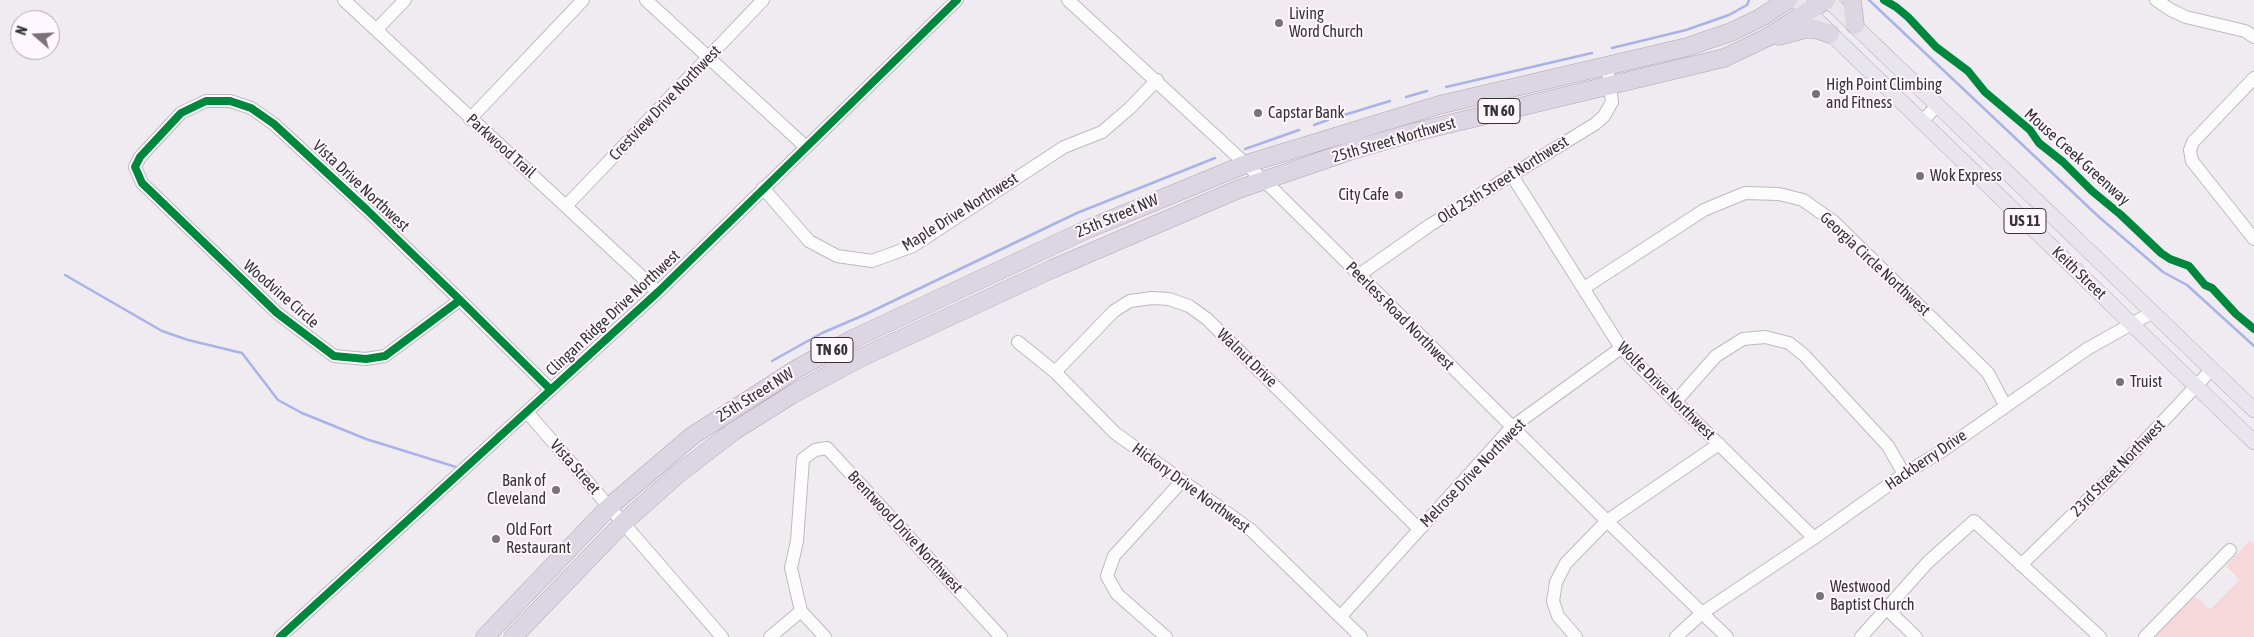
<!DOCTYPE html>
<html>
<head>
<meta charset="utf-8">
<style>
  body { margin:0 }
  #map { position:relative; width:2254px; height:637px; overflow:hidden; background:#f0ebf0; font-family:"Asap Condensed",sans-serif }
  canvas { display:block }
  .north { position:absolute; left:10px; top:10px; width:50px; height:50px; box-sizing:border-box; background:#fef7fe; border:1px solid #aea9ae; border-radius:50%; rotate:289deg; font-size:14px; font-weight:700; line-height:20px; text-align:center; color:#363336 }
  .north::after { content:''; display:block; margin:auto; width:18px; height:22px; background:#777377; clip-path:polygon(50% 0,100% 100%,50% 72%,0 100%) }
</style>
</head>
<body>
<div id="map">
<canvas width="2254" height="637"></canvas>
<div class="north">N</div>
</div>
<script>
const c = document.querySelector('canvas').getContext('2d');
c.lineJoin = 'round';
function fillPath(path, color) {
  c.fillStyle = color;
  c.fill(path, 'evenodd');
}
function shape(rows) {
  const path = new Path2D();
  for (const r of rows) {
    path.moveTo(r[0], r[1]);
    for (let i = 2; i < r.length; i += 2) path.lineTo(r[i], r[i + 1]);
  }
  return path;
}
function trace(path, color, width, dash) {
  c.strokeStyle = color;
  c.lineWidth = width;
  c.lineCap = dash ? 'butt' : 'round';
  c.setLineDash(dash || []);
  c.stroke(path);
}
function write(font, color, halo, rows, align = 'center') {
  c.font = font + ' "Asap Condensed",sans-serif';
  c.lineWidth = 4;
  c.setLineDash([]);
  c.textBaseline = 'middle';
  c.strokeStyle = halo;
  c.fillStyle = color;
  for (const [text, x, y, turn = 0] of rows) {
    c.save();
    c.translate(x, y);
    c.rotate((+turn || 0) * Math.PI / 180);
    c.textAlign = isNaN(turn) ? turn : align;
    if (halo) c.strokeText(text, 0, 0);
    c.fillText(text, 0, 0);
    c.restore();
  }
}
fillPath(shape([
  [2250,540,2254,544,2254,637,2152,637,2193,598,2199,599,2208,609,2212,608,2238,581,2239,579,2226,566]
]), '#f7d8da');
trace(shape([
  [1869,0,2099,217,2163,272,2187,285,2254,346],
  [1612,48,1686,30,1729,15,1747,5,1749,0],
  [1446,87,1592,53],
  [1406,97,1427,91],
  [1344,115,1390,101],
  [1314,125,1328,120],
  [1245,149,1299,130],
  [65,275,162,331,188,340,242,353,278,400,302,413,366,439,456,467],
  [772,361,822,333,864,315,1077,213,1215,158]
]), '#a9b3e6', 2.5);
const minor = shape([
  [344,0,658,292],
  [646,0,806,147],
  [1068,0,1275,191,1607,521,1727,637],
  [2156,0,2171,10,2186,17,2245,31,2254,37],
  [376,30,405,0],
  [2254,78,2193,142,2190,150,2192,161,2254,239],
  [470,119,583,0],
  [1921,122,1937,106],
  [1511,174,1621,348,1814,538],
  [763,188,809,241,837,256,872,261,913,246,1064,147,1102,132,1130,108,1157,80],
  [566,206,763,0],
  [1359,275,1430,225,1595,124,1604,116,1612,102,1607,65],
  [1584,288,1704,210,1745,193,1779,194,1803,200,1834,222,1988,373,2005,405],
  [460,300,385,356,366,359,334,356,277,313,142,183,135,167,140,157,181,113,206,101,230,101,251,108,274,124,367,210,460,300,551,390],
  [1018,342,1055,372,1115,433,1251,530,1361,637],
  [1055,372,1114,311,1130,301,1152,298,1169,299,1189,306,1207,319,1419,529],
  [1676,401,1716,356,1743,339,1765,337,1789,343,1804,355,1888,446,1904,474],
  [527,412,722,637],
  [2021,565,2108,480,2212,369],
  [1886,608,1916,637],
  [1341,616,1512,427,1621,348],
  [280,637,658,292,957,0],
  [770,637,801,611],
  [825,637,801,611,791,568,797,541,803,459,815,450,827,448,1001,637],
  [1166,637,1117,594,1107,576,1114,556,1181,482],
  [1576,637,1558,616,1553,601,1556,582,1566,563,1607,521,1719,444],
  [1676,637,1702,613,1814,538,1904,474,1942,451,2087,349,2153,312],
  [1861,637,1928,562,1974,521,2100,637],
  [2145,637,2230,550]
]);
const major = shape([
  [1796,0,2254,442],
  [1828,0,2254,410]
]);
const highway = shape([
  [1852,0,1855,25],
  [1779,36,1805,29,1815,29,1830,34],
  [485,637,609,507,692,436,798,368,855,338,1088,229,1246,164,1439,105,1687,47,1731,32,1760,18,1788,0],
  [513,637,623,523,678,474,734,431,793,394,858,359,1052,269,1239,189,1350,151,1415,132,1724,58,1768,37,1826,0]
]);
trace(minor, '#bdbabd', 14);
trace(major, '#aea7b5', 16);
trace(highway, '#aea7b5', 19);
trace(minor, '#fdfcfd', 12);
trace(major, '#e8e5ed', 15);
trace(highway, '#dbd6e2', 18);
trace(shape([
  [1884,0,1896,7,1908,17,1936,47,1968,71,1985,92,2030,130,2039,143,2063,162,2092,191,2121,215,2161,253,2170,259,2189,266,2205,285,2212,288,2236,314,2254,329],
  [460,300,385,356,366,359,334,356,277,313,142,183,135,167,140,157,181,113,206,101,230,101,251,108,274,124,367,210,460,300,551,390],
  [280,637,658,292,957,0]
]), '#00873e', 8);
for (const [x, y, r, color] of [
  [1279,23,5,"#777377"],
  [1816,94,5,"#777377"],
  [1258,113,5,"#777377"],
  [1920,176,5,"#777377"],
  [1399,195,5,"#777377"],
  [2120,382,5,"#777377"],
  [556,490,5,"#777377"],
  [496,539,5,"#777377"],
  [1820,596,5,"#777377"]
]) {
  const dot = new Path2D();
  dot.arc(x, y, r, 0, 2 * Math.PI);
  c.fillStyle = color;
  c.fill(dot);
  trace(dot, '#fef7fe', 2);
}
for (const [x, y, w] of [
  [1499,111,42],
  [2025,221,42],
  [832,350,42]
]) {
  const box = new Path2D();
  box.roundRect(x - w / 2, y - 12.5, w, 25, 4);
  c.fillStyle = '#fef7fe';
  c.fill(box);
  trace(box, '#363336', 1);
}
write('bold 15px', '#363336', null, [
  ["TN 60",1499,111],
  ["US 11",2025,221],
  ["TN 60",832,350]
]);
write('16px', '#363336', '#fef7fe', [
  ["Living",1289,14],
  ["Word Church",1289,32],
  ["High Point Climbing",1826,85],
  ["and Fitness",1826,103],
  ["Capstar Bank",1268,113],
  ["Wok Express",1930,176],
  ["City Cafe",1389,195,"right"],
  ["Truist",2130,382],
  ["Bank of",546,481,"right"],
  ["Cleveland",546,499,"right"],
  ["Old Fort",506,530],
  ["Restaurant",506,548],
  ["Westwood",1830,587],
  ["Baptist Church",1830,605]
], 'left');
write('16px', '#363336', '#fef7fe', [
  ["Crestview Drive Northwest",665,103,-46],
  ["25th Street Northwest",1394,140,-16],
  ["Parkwood Trail",501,146,42],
  ["Mouse Creek Greenway",2077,157,42],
  ["Old 25th Street Northwest",1503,180,-32],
  ["Vista Drive Northwest",361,186,43],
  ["Maple Drive Northwest",960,212,-32],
  ["25th Street NW",1117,216,-23],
  ["Georgia Circle Northwest",1875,264,43],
  ["Keith Street",2079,273,44],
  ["Woodvine Circle",281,294,41],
  ["Clingan Ridge Drive Northwest",613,313,-43],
  ["Peerless Road Northwest",1400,316,45],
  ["Walnut Drive",1247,358,44],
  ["Wolfe Drive Northwest",1666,391,45],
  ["25th Street NW",755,395,-32],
  ["Hackberry Drive",1926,460,-34],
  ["Vista Street",575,467,49],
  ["23rd Street Northwest",2118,468,-46],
  ["Melrose Drive Northwest",1473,473,-46],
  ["Hickory Drive Northwest",1191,488,36],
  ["Brentwood Drive Northwest",905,532,47]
]);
</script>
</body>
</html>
